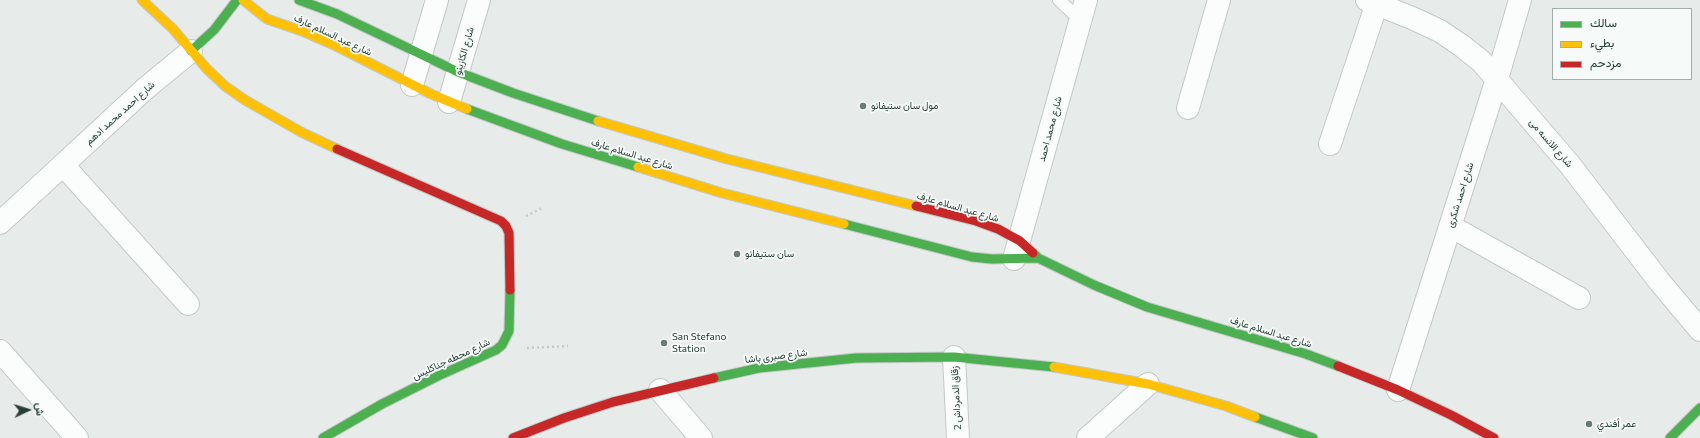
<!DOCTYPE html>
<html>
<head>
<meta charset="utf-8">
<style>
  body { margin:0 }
  #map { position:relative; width:1700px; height:438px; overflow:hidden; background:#e7ecea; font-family:Commissioner,Vazirmatn,sans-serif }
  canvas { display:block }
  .legend { position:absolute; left:1552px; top:8px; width:140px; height:72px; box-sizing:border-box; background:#f6faf8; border:1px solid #a3afaa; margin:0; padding:5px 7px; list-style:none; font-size:12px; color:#263e36 }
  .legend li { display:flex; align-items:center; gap:8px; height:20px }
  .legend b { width:20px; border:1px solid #a3afaa }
  .north { position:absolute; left:8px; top:390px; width:40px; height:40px; -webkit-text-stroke:3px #f6faf8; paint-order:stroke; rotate:86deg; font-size:11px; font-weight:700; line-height:16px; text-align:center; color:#263e36 }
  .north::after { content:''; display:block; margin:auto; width:14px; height:18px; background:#263e36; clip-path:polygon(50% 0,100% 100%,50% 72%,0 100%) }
</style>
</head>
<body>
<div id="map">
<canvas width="1700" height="438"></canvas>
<ul class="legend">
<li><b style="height:5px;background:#4caf50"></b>سالك</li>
<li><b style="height:5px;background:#ffc107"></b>بطيء</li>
<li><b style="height:5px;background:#c62828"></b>مزدحم</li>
</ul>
<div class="north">ش</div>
</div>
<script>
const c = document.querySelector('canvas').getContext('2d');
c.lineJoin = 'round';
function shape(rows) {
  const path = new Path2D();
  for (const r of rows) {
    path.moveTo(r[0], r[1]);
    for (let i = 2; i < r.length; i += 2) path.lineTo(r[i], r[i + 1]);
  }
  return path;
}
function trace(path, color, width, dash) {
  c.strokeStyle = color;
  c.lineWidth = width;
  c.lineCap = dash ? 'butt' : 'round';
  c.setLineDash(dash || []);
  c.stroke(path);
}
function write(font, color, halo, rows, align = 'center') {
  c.font = font + ' Commissioner,Vazirmatn,sans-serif';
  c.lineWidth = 3.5;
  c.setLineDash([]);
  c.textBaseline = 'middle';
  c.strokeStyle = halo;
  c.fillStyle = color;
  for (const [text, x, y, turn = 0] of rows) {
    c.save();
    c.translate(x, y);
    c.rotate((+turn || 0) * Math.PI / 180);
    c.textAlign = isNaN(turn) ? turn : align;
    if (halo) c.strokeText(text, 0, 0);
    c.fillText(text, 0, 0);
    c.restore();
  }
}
const lane = shape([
  [1059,0,1080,20]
]);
const street = shape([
  [1367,0,1412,18,1440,31,1462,46,1481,61,1570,165,1659,281,1700,330],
  [412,85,437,0],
  [449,102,479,0],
  [1188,108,1219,0],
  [1330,144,1377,3],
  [63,165,188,304],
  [0,223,146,88,191,51],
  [1450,226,1579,298],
  [1014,259,1086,0],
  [0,351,77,438],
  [954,357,958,438],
  [660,390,701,438],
  [1398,390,1497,79,1520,0],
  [1088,438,1148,384]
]);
const fast = shape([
  [299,0,337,14,458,72,513,93,598,121],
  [191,51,214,30,237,0],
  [467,109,562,144,638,167],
  [844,224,972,257,992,259,1038,258],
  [1033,253,1038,258,1094,285,1147,307,1306,354,1338,366],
  [714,378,759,368,856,358,954,357,1054,367],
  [1255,417,1313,438],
  [323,438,382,404,438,376,496,350,502,345,509,331,510,290],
  [1670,438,1700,408]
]);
const slow = shape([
  [142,0,173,29,207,69,225,86,245,100,301,132,337,149],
  [243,0,267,19,302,31,336,46,431,94,467,109],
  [598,121,727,159,916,206],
  [638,167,722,193,844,224],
  [1054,367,1148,384,1226,406,1255,417]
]);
const jam = shape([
  [337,149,501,221,506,226,509,233,510,290],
  [916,206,976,221,998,229,1020,241,1033,253],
  [1338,366,1398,390,1451,415,1494,438],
  [513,438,564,418,613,402,714,378]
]);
trace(lane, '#c4c9c7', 14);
trace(street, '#c4c9c7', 24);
trace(fast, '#c3c9c7', 11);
trace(slow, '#c3c9c7', 11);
trace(jam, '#c3c9c7', 11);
trace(shape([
  [526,216,544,207],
  [527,348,568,346]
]), '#c3cbc7', 2.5, [2, 3]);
trace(lane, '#fbfcfc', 12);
trace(street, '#fbfcfc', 22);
trace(fast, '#4caf50', 9);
trace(slow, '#ffc107', 9);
trace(jam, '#c62828', 9);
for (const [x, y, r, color] of [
  [863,106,4,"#6a7b75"],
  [737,254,4,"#6a7b75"],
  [664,343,4,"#6a7b75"],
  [1589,424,4,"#6a7b75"]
]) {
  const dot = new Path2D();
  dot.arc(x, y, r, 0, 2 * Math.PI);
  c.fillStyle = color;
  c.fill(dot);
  trace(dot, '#f6faf8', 1.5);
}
write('10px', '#263e36', '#f6faf8', [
  ["شارع عبد السلام عارف",333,35,25],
  ["شارع الكازينو",464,51,-74],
  ["شارع احمد محمد ادهم",120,113,-42],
  ["شارع محمد احمد",1050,129,-75],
  ["شارع الانسه مى",1551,143,49],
  ["شارع عبد السلام عارف",632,154,17],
  ["شارع احمد شكرى",1460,195,-72],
  ["شارع عبد السلام عارف",958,207,16],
  ["شارع عبد السلام عارف",1271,332,17],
  ["شارع صبرى باشا",776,356,-7],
  ["شارع محطه جناكليس",451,359,-25],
  ["زقاق الدمرداش 2",956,398,-93]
]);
write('10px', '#263e36', '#f6faf8', [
  ["مول سان ستيفانو",871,106],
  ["سان ستيفانو",745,254],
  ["San Stefano",672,337],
  ["Station",672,349],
  ["عمر أفندي",1597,424]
], 'left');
</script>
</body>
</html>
